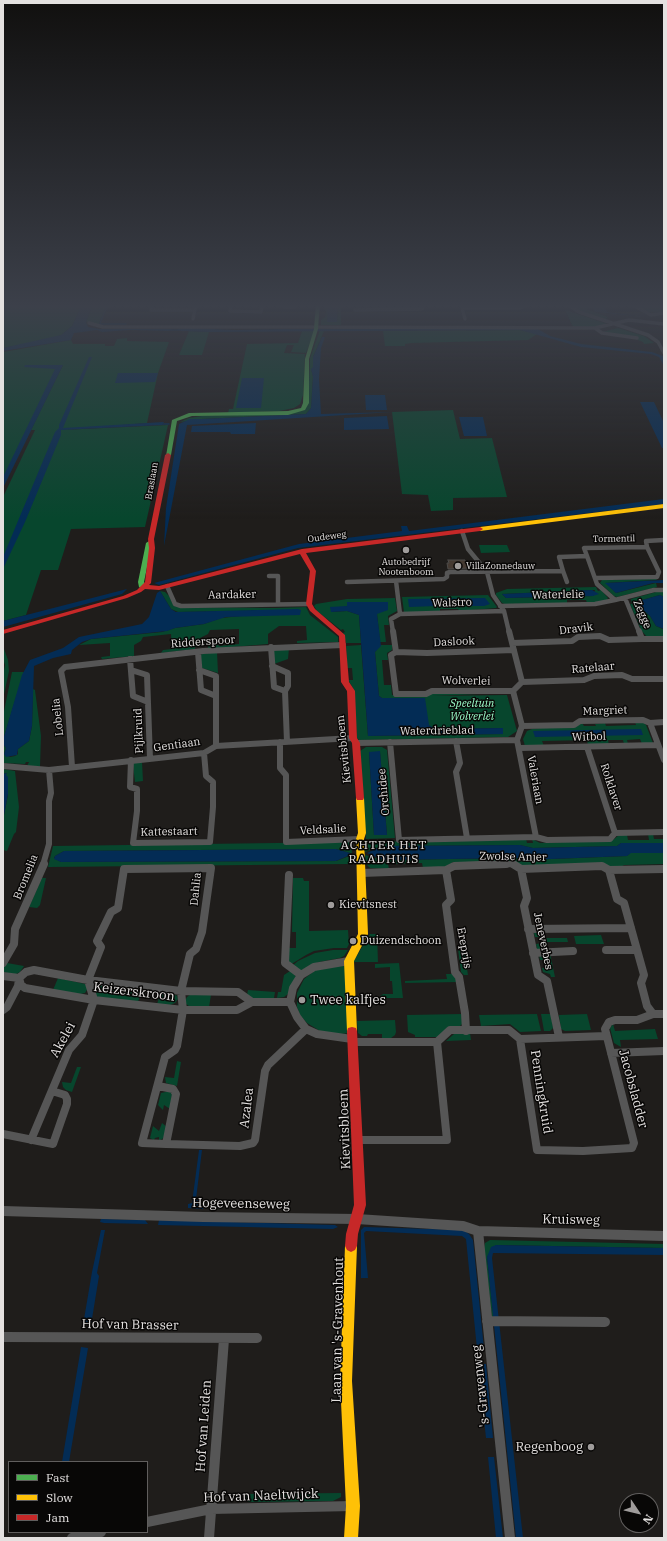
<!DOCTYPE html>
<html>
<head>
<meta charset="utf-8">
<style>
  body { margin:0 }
  #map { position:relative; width:667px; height:1541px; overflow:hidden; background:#1f1d1b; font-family:"IBM Plex Serif",serif }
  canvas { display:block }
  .frame { position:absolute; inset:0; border:4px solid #e4e1e0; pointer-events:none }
  .legend { position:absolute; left:8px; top:1461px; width:140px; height:72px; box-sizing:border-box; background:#080706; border:1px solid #605e5d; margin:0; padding:5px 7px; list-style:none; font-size:12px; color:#e4e1e0 }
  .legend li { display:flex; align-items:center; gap:8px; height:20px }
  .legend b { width:20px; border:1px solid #605e5d }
  .north { position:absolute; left:619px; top:1493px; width:40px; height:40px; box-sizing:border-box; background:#080706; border:1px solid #605e5d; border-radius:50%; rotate:125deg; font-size:11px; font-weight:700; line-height:16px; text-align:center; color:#e4e1e0 }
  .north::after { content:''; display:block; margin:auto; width:14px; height:18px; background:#9f9c9b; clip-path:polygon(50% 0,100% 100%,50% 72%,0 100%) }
</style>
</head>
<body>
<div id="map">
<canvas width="667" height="1541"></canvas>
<div class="frame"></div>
<ul class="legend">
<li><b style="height:5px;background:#4caf50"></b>Fast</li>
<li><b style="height:5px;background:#ffc107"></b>Slow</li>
<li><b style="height:5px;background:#c62828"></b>Jam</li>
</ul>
<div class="north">N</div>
</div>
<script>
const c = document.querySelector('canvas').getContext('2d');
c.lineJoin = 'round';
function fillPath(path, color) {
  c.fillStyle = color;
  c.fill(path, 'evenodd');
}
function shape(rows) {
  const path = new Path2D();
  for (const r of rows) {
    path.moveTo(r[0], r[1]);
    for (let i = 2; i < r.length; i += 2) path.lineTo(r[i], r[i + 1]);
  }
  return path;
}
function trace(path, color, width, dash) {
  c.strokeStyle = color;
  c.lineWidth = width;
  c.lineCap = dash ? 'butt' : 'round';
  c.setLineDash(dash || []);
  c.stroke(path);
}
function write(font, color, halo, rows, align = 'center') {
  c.font = font + ' "IBM Plex Serif",serif';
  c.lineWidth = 3;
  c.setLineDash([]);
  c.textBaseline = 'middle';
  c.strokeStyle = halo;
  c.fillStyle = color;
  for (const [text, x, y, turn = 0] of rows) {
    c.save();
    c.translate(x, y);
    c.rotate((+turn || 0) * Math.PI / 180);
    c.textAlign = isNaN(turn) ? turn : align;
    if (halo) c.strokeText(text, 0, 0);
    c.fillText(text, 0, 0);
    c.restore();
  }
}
fillPath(shape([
  [3,304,82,304,72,326,61,335,47,340,3,348],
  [93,304,107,304,99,323,100,326,86,322],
  [324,304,328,304,328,322,337,322,338,304,341,304,341,325,321,325,321,320,325,317,326,311,324,309],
  [569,304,589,304,591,308,586,309,608,317,605,320,580,311],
  [633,304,664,304,664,312,648,312],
  [565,310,569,311,607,324,597,327,573,327],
  [618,328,644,336,654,343,644,344,643,342,626,335,602,332],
  [315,330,306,353,291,352,294,345,287,345,284,353,305,354,303,395,300,404,294,408,279,411,228,413,229,409,233,409,247,344,298,343,302,331],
  [320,330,324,331,313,357,313,368,311,369,313,377,311,408,306,414,202,419,180,422,189,418,202,416,286,414,304,410,308,405,310,358],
  [520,330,537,334,528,340,411,343,405,344,405,346,385,346,383,331],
  [189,331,209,332,202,355,179,355],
  [127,338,127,341,169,342,158,373,147,423,61,430,168,425,145,527,71,529,58,570,41,570,26,615,3,621,3,497,35,430,31,430,63,365,26,365,57,367,3,482,3,352,71,340,73,344,105,344,105,346,114,346,117,339],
  [453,410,460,439,492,438,507,497,453,498,453,510,431,511,428,495,402,494,392,412],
  [479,545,507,545,510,552,481,553],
  [656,579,657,580,606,583,616,593,656,583,657,587,617,597,614,596,600,583,602,580],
  [596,587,598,591,601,590,608,598,607,600,596,603,587,603,586,600,567,600,567,603,505,604,502,603,496,595,496,593,507,589],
  [595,590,593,596,506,598,502,594],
  [160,591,165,592,169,596,174,606,180,607,274,608,306,607,310,615,338,637,338,642,297,643,297,641,307,640,306,626,279,626,268,634,268,644,208,649,208,645,218,645,219,646,239,644,239,629,210,630,208,634,200,638,200,646,195,647,195,649,161,653,163,650,172,649,171,634,143,637,141,641,134,645,134,656,102,659,101,657,110,656,110,643,79,645,91,639,162,632,175,628,204,624,221,618,300,610,178,612,171,609],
  [656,592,664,592,664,597,660,595,635,602,650,616,656,626,663,629,663,636,647,637,641,630,630,604,632,604,631,599],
  [488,595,497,607,496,608,459,611,458,609,440,609,440,612,404,612,402,597],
  [395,598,397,611,388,616,389,625,384,625,386,642,380,642,377,614,347,602,347,606,331,612,347,611,359,615,361,643,346,643,343,633,345,632,343,629,341,630,317,611,314,606,316,604,347,599],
  [361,645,368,736,503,734,502,728,435,729,382,698,379,696,375,652,380,645,392,645,392,650,387,653,388,660,382,660,384,685,391,685,392,695,425,695,433,692,478,692,479,694,432,696,507,695,517,731,508,737,359,740,357,738,353,688,348,680,353,680,352,668,347,668,346,646],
  [3,646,8,660,9,671,3,699,3,675,5,665,3,659],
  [289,648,288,659,274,664,273,651],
  [217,652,218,673,202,668,200,656,202,654],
  [12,672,24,672,3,740,3,716],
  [33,689,35,690,41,736,40,767,27,766,29,762,26,762,25,764,3,763,3,744,6,748,4,754,10,757,15,756,18,754,18,749,29,741,32,726],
  [635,722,644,723,646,725,653,743,642,744,640,739,627,740,628,744,624,744,623,740,608,740,609,745,588,745,587,740,542,741,544,746,525,746,523,739,527,731,532,729,582,723,584,726,596,726,595,724,605,723,606,726,636,725],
  [366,747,382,747,387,750,395,838,366,839,360,751],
  [369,752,380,752,387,835,374,835],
  [142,762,143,781,135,782,133,765,134,763],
  [3,769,15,771,19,807,16,832,14,834,7,851,3,850,3,820,8,795,8,778,5,775,7,773,3,774],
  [648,834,653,834,654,839,664,839,664,843,621,843,617,846,533,848,520,845,382,846,365,852,365,842,526,839,527,843,533,843,532,839,540,843,613,840,619,835,627,835,628,840,649,840],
  [351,842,352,853,350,853,336,849,64,851,55,856,54,858,61,862,336,861,352,855,352,861,349,864,48,867,53,846],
  [663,852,664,853,664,864,624,865,621,867,521,866,513,862,453,862,446,868,423,868,422,863,388,864,389,869,370,868,366,864,365,855,383,860,517,858,526,860,627,856,630,853],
  [42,878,46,878,40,905,37,908,29,907],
  [293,878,303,878,304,881,309,881,309,931,348,930,349,944,347,948,334,948,314,951,306,955,290,965,288,963,289,948,296,948,296,932,292,932],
  [542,932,544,938,567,938,568,942,545,942,545,949,537,949,536,944,543,943,541,937,535,937,534,933],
  [370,934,377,934,378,962,353,962],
  [601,935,604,944,576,944,574,936],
  [458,949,464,949,468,975,464,975,461,972],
  [333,950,348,950,344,956,340,958,319,962,302,970,298,970,292,966,298,961,315,953],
  [550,953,555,977,551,977,550,974,543,972,542,968,549,967,547,960,540,960,539,954],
  [7,963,24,966,20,972,14,975,4,972,3,969],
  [399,963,403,998,380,998,380,996,383,994,393,994,392,981,390,981,390,967,375,968,375,964],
  [325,966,346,966,348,1033,334,1035,320,1031,307,1023,300,1015,297,1007,297,993,304,979,317,969],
  [290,971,294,974,296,977,288,994,284,997,277,998,278,992,281,992,284,975],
  [446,974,454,974,458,982,405,983,405,981,447,979],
  [58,978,85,984,88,988,85,993,80,994,53,990],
  [102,985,142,990,138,1002,95,997,94,992,96,988],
  [248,990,275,992,274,998,250,998,247,995],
  [161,992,172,993,177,996,178,999,175,1003,170,1005,157,1004],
  [191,994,211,995,209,1007,189,1006,186,1004,185,1001,187,997],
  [462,1014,463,1023,460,1026,448,1027,438,1037,415,1037,415,1035,408,1032,407,1015],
  [537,1014,541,1031,520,1032,510,1024,481,1026,479,1015],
  [541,1014,551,1014,553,1028,550,1031,544,1031],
  [587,1014,591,1030,565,1031,561,1029,559,1015],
  [395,1020,396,1032,395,1035,391,1038,382,1038,382,1034,368,1034,367,1036,362,1036,358,1033,357,1021],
  [613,1024,615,1031,655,1029,658,1039,620,1040,621,1047,614,1043,610,1028],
  [470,1033,471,1040,446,1041,454,1034],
  [177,1061,181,1062,177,1086,166,1083,165,1077,174,1078],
  [77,1067,81,1067,72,1092,66,1090,63,1087,62,1082,71,1083],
  [170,1091,172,1095,170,1109,164,1105,163,1110,158,1105,161,1093],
  [162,1123,167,1127,165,1137,159,1141,159,1137,155,1138,154,1140,150,1138,153,1126,159,1131],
  [490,1240,664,1244,664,1248,496,1245,487,1257,493,1312,495,1315,492,1318,484,1248,485,1243],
  [341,1493,341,1497,333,1501,248,1502,246,1498,246,1494]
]), '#07462d');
fillPath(shape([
  [82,304,93,304,86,322,88,327,99,329,173,329,168,331,130,330,102,332,97,330,82,332,74,333,71,340,3,351,3,348,61,335,72,326],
  [328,304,338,304,337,322,327,322],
  [589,304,603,304,607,312,645,317,595,312],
  [191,328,235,330,282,329,538,329,550,336,581,344,652,352,663,356,664,366,659,357,651,354,581,347,520,330,209,332,181,331,176,329],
  [322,337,325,337,321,348,319,379,321,414,392,412,187,425,164,546,166,508,179,424,190,419,202,419,306,414,311,408,313,377,311,369,313,367,313,357],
  [89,357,92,357,63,428,164,422,162,425,61,430,61,435,25,522,3,569,3,557,55,432,59,428,59,425],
  [25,365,63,365,3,488,3,477,55,369,24,367],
  [118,373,158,373,155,382,115,383],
  [242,378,264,378,261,408,236,408],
  [365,395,385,395,387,410,366,410],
  [640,402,654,402,664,423,664,448,662,448],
  [387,416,389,429,344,430,344,418],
  [459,417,483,417,487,436,464,436],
  [256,423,255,434,231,434,230,432,191,432,192,426],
  [664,499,664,504,298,548,159,585,154,583,299,544,402,531,401,526,407,526,409,531],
  [664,580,664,583,653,583,616,593,605,583],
  [127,589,122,594,3,627,3,621],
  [592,590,599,594,593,596,506,598,502,594],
  [160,591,171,609,176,612,298,609,301,610,300,615,226,617,204,624,175,628,167,631,91,639,82,642,72,650,71,654,53,658,34,666,32,726,29,741,18,749,17,755,6,757,4,754,6,748,3,744,3,740,22,675,30,660,63,648,79,637,142,624,149,617,157,593],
  [660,595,664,597,664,629,656,626,650,616,635,602],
  [485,598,490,604,484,606,467,606,464,605,409,607,408,599],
  [347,602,388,602,388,610,377,614,381,646,375,652,379,696,382,698,425,698,429,725,435,729,503,728,503,734,368,736,359,615,347,611,331,612,330,607,347,606],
  [641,729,643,735,535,737,533,731],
  [380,751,387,835,374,835,369,752],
  [7,773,6,775,8,777,8,794,3,820,3,774],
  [621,843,664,843,664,853,631,853,627,856,526,860,517,858,383,860,367,853,382,846,520,845,533,848,617,846],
  [336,849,350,853,350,855,336,861,61,862,54,859,55,856,64,851],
  [199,1150,202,1150,196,1199,204,1205,203,1209,188,1208,188,1204,192,1203],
  [101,1219,145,1220,148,1224,104,1223,100,1222],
  [159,1220,335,1225,338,1227,333,1229,158,1225],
  [364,1227,463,1230,469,1234,473,1240,484,1349,477,1349,466,1239,462,1236,366,1231,364,1233,368,1278,361,1278,361,1230],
  [101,1230,105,1230,97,1273,99,1276,91,1325,83,1325,92,1272],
  [496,1245,664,1248,664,1255,493,1253,492,1258,523,1538,516,1538,487,1257,491,1247],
  [81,1347,88,1348,69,1462,62,1462],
  [478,1364,486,1364,493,1438,486,1438],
  [488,1457,494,1457,503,1538,496,1538]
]), '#032c55');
trace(shape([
  [404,304,404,307],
  [3,314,11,304],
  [100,323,108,304],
  [100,324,126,324],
  [168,330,179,330],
  [160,424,169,424]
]), '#032c55', 1.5);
const building = shape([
  [448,560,465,560,466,563,468,563,469,568,448,569,447,563,449,563,448,560]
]);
fillPath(building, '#453a32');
trace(building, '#4d4b49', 1);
trace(shape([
  [153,304,151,310,195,310],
  [232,304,230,311,261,312,262,304],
  [284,304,284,307,294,307,294,304],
  [461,304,465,319],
  [522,304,549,304],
  [567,304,579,312,648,335,658,342,664,353],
  [631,304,651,315],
  [463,308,520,308,522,307,522,304],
  [355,310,421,309,423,308,422,304],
  [651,315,664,313],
  [193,319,196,304],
  [89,323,103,327,312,327],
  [308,327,595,328,629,320,664,324],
  [595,328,602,333,637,338]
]), '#565656', 3.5);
trace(shape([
  [462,531,468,549,487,572,493,595,504,611,509,632],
  [587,556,597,584,615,600,654,590,664,590],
  [563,571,567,582],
  [269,576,278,576,278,604],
  [595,578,657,577,659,572,647,547],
  [347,582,444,579,447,577,447,573,450,572,563,571,559,557,587,556,584,548,647,547,646,541,664,540],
  [167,586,175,604,181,606,309,604],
  [625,598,639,632],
  [500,606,595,604,615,600],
  [400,614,504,611],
  [393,632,391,619,400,614,396,581]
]), '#565656', 4.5);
trace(shape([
  [393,631,396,652,391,655,396,694,426,694,432,691,513,691],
  [509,631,522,682,513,691,522,726],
  [639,631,642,639,664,639],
  [512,643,572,641,578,637,600,636,609,640,642,639],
  [271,647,274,687,285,691],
  [198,652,201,690,216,696],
  [396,652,427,653,514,650],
  [130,659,133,696,148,702],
  [272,666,288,673,288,686,285,691,287,742],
  [131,670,147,675,150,759],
  [199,670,216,676,216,746],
  [522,682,584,680,594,676,622,675,632,679,664,679],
  [650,723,664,760],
  [522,726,574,725,580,721,643,720,650,723,664,722],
  [522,726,517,740,536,837],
  [456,741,460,763,456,772,467,838],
  [280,742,280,768,286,775,286,842,360,839],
  [390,742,399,840,536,837,547,840,610,839,615,833,664,832],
  [356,743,517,740],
  [587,747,615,833],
  [520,748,658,745],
  [131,760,130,787,137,789,137,811,133,843,210,842,213,807,213,782,206,776,204,753],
  [3,766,49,770,204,753,216,746,353,738],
  [72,767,68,707,61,671,65,667,203,651,343,645],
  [43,865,49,844,49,801,51,793,49,770],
  [477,865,513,864,515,865]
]), '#565656', 6);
trace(shape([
  [513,864,521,869,602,866,609,870,664,869],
  [521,869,527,898,524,906,538,975,547,981,559,1037],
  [446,870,451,900,446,905,455,972,459,977,465,1013,466,1031],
  [609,870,617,899,624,903,644,975,641,983,647,1006,653,1014],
  [361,873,446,870,454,866,506,864],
  [289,875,285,963,301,975],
  [528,929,631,928],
  [606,950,637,950],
  [533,953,573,951],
  [349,961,314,967,301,975,293,988,290,1002,297,1017,306,1029,317,1034,352,1039],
  [3,963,14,944,15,929,44,864],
  [3,976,19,978,26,972,34,970,88,980,181,991,238,992,252,1002],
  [19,978,21,985,25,988,94,1000,183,1010,237,1010,252,1002,290,1002],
  [3,1010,7,1007,18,986,19,979],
  [520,1039,537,1150,583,1151,632,1148,634,1143,605,1029,609,1022,615,1020,637,1020,653,1014,664,1014],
  [354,1042,437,1042,450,1030,509,1030,520,1039,606,1036],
  [611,1053,664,1051],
  [3,1134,53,1144,67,1104,67,1099,65,1095,52,1091],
  [31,1140,69,1050,82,1035,94,1000,88,980,101,947,97,941,111,912,118,908,124,869,211,868,202,932,196,949,190,954,181,991,183,1010,177,1046,175,1050,165,1057,142,1143,166,1144,176,1094,173,1089,158,1086],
  [358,1140,447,1140,437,1042],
  [166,1144,240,1146,253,1143,255,1140,265,1071,268,1065,306,1029]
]), '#565656', 8);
trace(shape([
  [3,1211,203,1217,357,1219,463,1226,478,1231,664,1236],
  [478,1231,510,1538],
  [487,1321,605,1322],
  [3,1337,257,1338],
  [147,1522,211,1509,353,1506],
  [72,1538,101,1532],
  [209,1538,224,1339]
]), '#565656', 10);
fillPath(shape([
  [316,304,320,304,318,329,309,359,309,403,305,410,288,415,192,416,177,421,171,455,166,456,172,420,189,413,288,411,301,408,303,403,305,359,314,329,316,304],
  [149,541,152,543,144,582,145,587,142,589,139,587,138,582,146,543,149,541]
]), '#4caf50');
fillPath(shape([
  [664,504,664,508,480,531,477,529,480,527,664,504],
  [360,795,364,798,366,833,364,839,368,934,354,961,357,1031,356,1034,352,1035,348,1034,347,1031,344,961,358,934,356,839,358,833,356,798,360,795],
  [351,1240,355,1242,357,1246,352,1381,360,1506,358,1538,344,1538,346,1506,340,1381,345,1246,347,1242,351,1240]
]), '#ffc107');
fillPath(shape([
  [168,453,171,455,154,539,155,548,151,583,149,585,159,586,302,549,480,527,483,529,480,531,306,553,316,571,312,604,315,609,345,635,349,682,355,691,357,738,360,743,364,798,363,800,357,800,356,798,352,743,349,738,347,691,341,682,339,636,310,611,306,604,310,571,300,554,159,590,145,589,141,592,127,598,3,634,3,630,123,596,137,590,145,582,149,548,148,539,165,455,168,453],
  [352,1027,356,1028,357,1031,366,1205,358,1234,357,1246,355,1250,351,1252,347,1250,345,1246,346,1234,354,1205,347,1031,348,1028,352,1027]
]), '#c62828');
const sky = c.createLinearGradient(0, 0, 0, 519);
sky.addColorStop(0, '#11100f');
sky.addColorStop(0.59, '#3c404a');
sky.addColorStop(1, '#3c404a00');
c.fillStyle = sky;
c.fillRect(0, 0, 667, 519);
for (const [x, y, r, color] of [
  [406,550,4,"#9f9c9b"],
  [458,566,4,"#9f9c9b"],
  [331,905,4,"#9f9c9b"],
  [353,941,4,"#9f9c9b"],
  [302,1000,4,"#9f9c9b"],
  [591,1447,4,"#9f9c9b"]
]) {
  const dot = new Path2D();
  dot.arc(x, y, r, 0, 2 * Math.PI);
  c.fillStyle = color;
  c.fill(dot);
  trace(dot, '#080706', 1.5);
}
write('9px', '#e4e1e0', '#080706', [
  ["Braslaan",152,481,-80],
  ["Oudeweg",327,537,-8],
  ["Tormentil",614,539,-1]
]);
write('9px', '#e4e1e0', '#080706', [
  ["Autobedrijf",406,562],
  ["Nootenboom",406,572],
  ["VillaZonnedauw",466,566,"left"]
]);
write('11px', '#e4e1e0', '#080706', [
  ["Aardaker",232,595,-1],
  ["Waterlelie",558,595,-1],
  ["Walstro",452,603,-2],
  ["Zegge",642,614,67],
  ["Dravik",576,629,-7],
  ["Ridderspoor",203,642,-4],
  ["Daslook",454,642,-3],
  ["Ratelaar",593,668,-5],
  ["Wolverlei",466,681,1],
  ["Margriet",605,711,-2],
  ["Lobelia",58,717,-96],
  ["Pijlkruid",139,731,-92],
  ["Waterdrieblad",437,731,-1],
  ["Witbol",589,737,-2],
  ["Gentiaan",177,745,-8],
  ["Kievitsbloem",344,749,-96],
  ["Valeriaan",535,780,80],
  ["Rolklaver",611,787,72],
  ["Orchidee",384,792,-95],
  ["Veldsalie",323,830,-3],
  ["Kattestaart",169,832,-1],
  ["Zwolse Anjer",513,857,1],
  ["Bromelia",26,877,-68],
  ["Dahlia",196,889,-84],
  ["Jeneverbes",543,941,78],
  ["Ereprijs",464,948,80]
]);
write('italic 11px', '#9afbc8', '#080706', [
  ["Speeltuin",472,704],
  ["Wolverlei",472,717]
]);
write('11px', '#e4e1e0', '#080706', [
  ["Kievitsnest",339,905],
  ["Duizendschoon",361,941]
], 'left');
c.letterSpacing = '1px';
write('12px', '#e4e1e0', '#080706', [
  ["ACHTER HET",384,846],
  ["RAADHUIS",384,860]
]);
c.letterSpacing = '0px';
write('13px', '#e4e1e0', '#080706', [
  ["Keizerskroon",134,992,7],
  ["Akelei",63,1040,-61],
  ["Jacobsladder",633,1089,75],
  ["Penningkruid",541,1092,81],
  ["Azalea",247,1108,-83],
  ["Kievitsbloem",345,1129,-92],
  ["Hogeveenseweg",241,1204,1],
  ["Kruisweg",571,1220,1],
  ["Hof van Brasser",130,1325,1],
  ["Laan van 's-Gravenhout",338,1330,-89],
  ["'s-Gravenweg",481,1386,-96],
  ["Hof van Leiden",204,1426,-86],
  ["Hof van Naeltwijck",261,1496,-2]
]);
write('13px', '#e4e1e0', '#080706', [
  ["Twee kalfjes",310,1000],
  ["Regenboog",583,1447,"right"]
], 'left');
</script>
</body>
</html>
